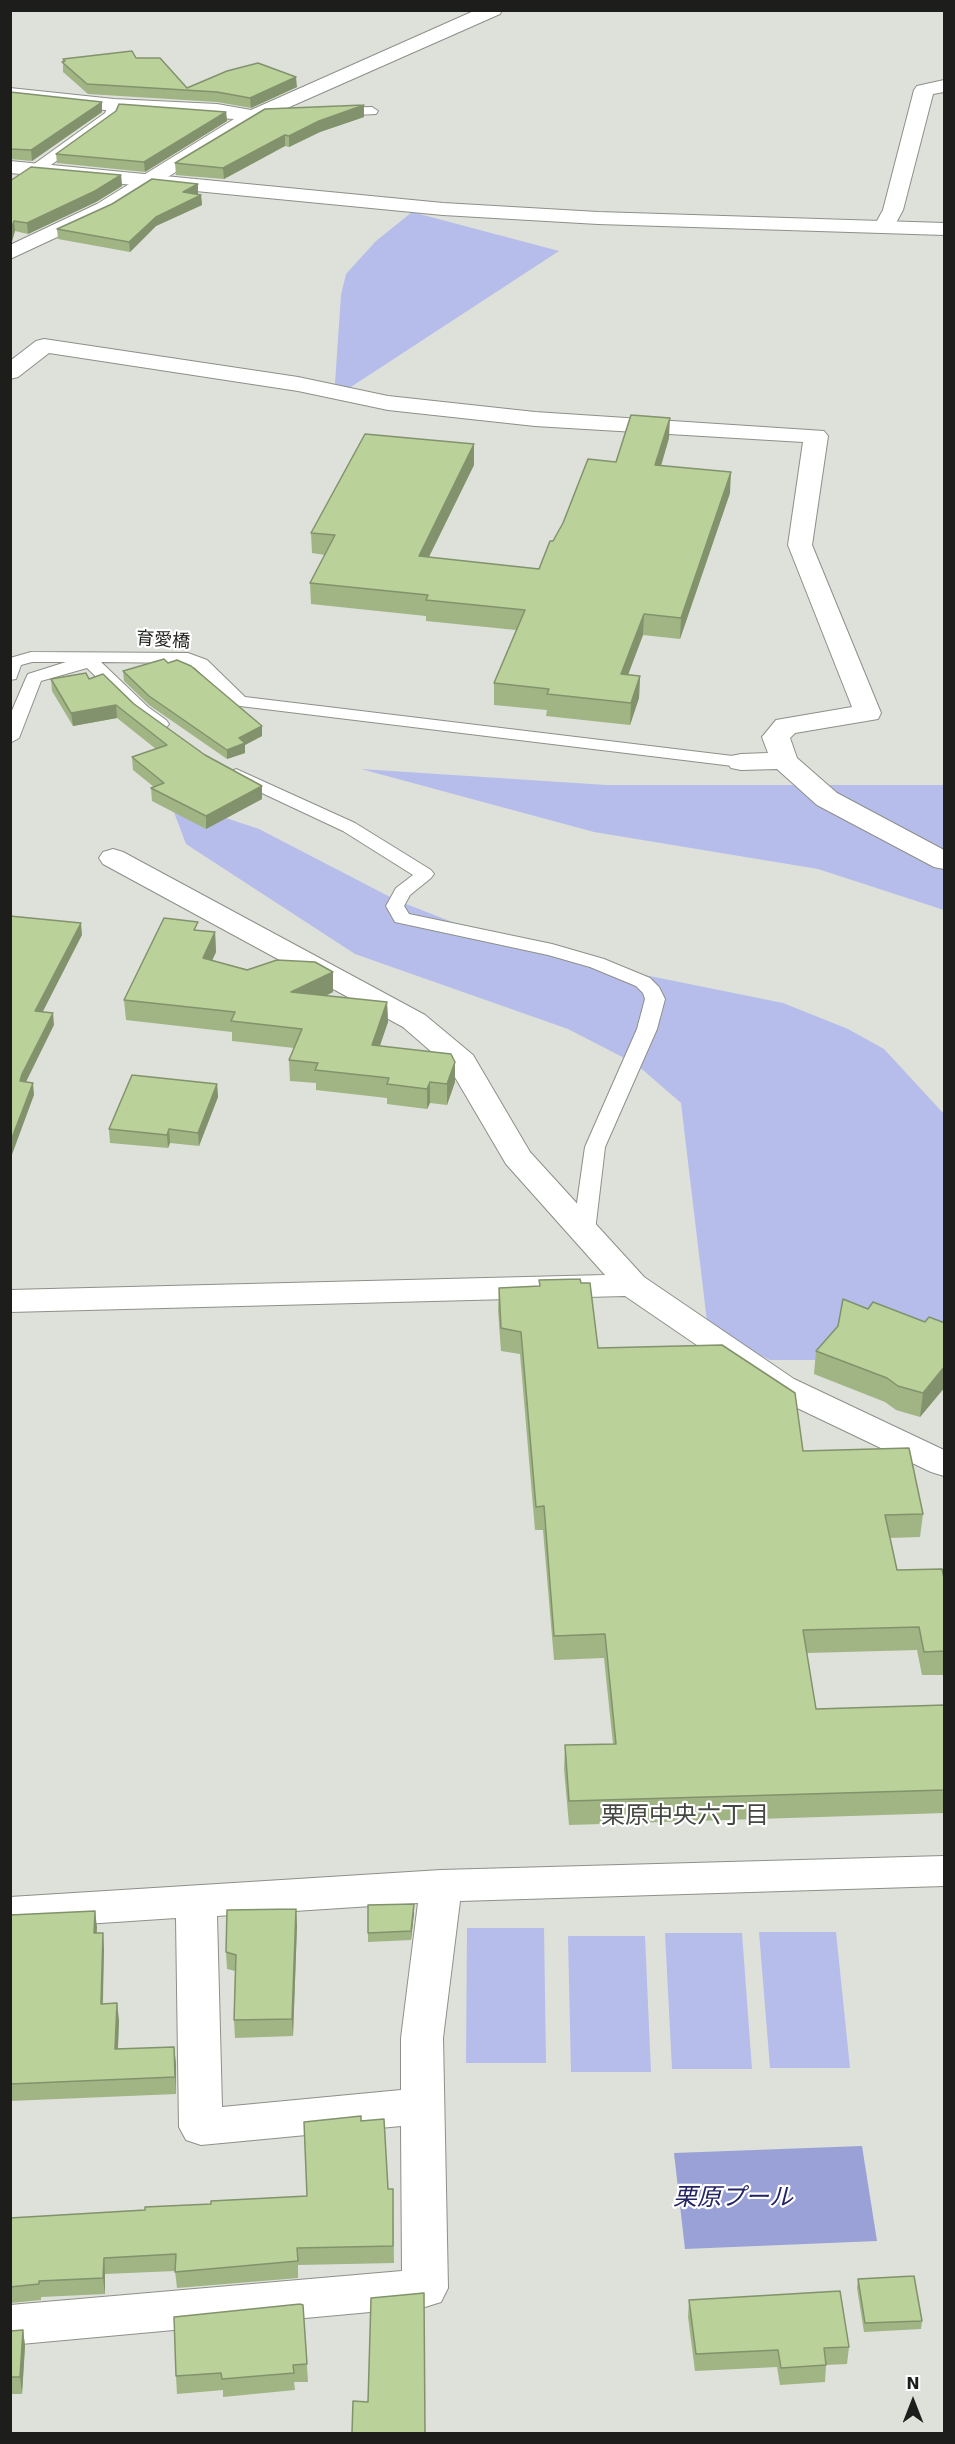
<!DOCTYPE html>
<html>
<head>
<meta charset="utf-8">
<style>
  body { margin:0 }
  #map { position:relative; width:955px; height:2444px; overflow:hidden; background:#dde1d9; font-family:"DejaVu Sans",sans-serif }
  canvas { display:block }
  .frame { position:absolute; inset:0; border:12px solid #1d1e1b; pointer-events:none }
  .north { position:absolute; left:883px; top:2372px; width:60px; height:60px; -webkit-text-stroke:4px #fff; paint-order:stroke; rotate:0deg; font-size:16px; font-weight:700; line-height:24px; text-align:center; color:#1d1e1b }
  .north::after { content:''; display:block; margin:auto; width:21px; height:27px; background:#1d1e1b; clip-path:polygon(50% 0,100% 100%,50% 72%,0 100%) }
</style>
</head>
<body>
<div id="map">
<canvas width="955" height="2444"></canvas>
<div class="frame"></div>
<div class="north">N</div>
</div>
<script>
const c = document.querySelector('canvas').getContext('2d');
c.lineJoin = 'round';
function fillPath(path, color) {
  c.fillStyle = color;
  c.fill(path, 'evenodd');
}
function shape(rows) {
  const path = new Path2D();
  for (const r of rows) {
    path.moveTo(r[0], r[1]);
    for (let i = 2; i < r.length; i += 2) path.lineTo(r[i], r[i + 1]);
  }
  return path;
}
function trace(path, color, width, dash) {
  c.strokeStyle = color;
  c.lineWidth = width;
  c.lineCap = dash ? 'butt' : 'round';
  c.setLineDash(dash || []);
  c.stroke(path);
}
function write(font, color, halo, rows, align = 'center') {
  c.font = font + ' "DejaVu Sans","Noto Sans JP",sans-serif';
  c.lineWidth = 4.5;
  c.setLineDash([]);
  c.textBaseline = 'middle';
  c.strokeStyle = halo;
  c.fillStyle = color;
  for (const [text, x, y, turn = 0] of rows) {
    c.save();
    c.translate(x, y);
    c.rotate((+turn || 0) * Math.PI / 180);
    c.textAlign = isNaN(turn) ? turn : align;
    if (halo) c.strokeText(text, 0, 0);
    c.fillText(text, 0, 0);
    c.restore();
  }
}
fillPath(shape([
  [412,212,559,251,334,398,341,295,346,274,376,241],
  [361,769,606,785,944,785,944,910,818,869,594,832],
  [169,799,259,829,396,900,526,951,783,1003,848,1029,884,1049,944,1114,944,1330,863,1360,770,1360,708,1330,681,1103,636,1064,568,1029,355,954,186,844],
  [467,1928,544,1928,546,2063,466,2063],
  [759,1932,836,1932,850,2068,770,2068],
  [665,1933,742,1933,752,2069,672,2069],
  [568,1936,645,1936,651,2072,571,2072]
]), '#b6bdeb');
fillPath(shape([
  [862,2146,877,2241,685,2249,674,2153]
]), '#99a1d7');
const service = shape([
  [114,101,120,105,115,118,40,173,30,173,30,167,105,113,110,102,114,101],
  [372,107,378,111,376,114,335,116,329,112,335,108,372,107],
  [31,652,188,653,207,660,245,697,741,757,750,762,741,767,240,706,234,705,195,668,185,663,101,662,148,707,166,720,169,724,166,728,154,728,136,715,87,668,41,681,19,738,10,743,10,715,26,678,28,674,66,662,32,662,21,665,16,679,10,680,10,658,31,652],
  [236,769,355,823,431,870,434,874,431,878,410,895,404,906,409,914,552,944,604,959,650,978,659,987,665,999,657,1029,605,1147,595,1231,591,1236,577,1236,573,1231,585,1147,637,1029,645,999,643,993,636,986,590,967,548,955,395,922,386,906,396,888,413,875,343,831,230,778,227,774,236,769]
]);
const minor = shape([
  [476,10,502,10,500,14,260,120,111,212,10,259,10,245,97,204,234,119,114,111,10,100,10,88,114,99,217,104,251,110,476,10],
  [944,80,944,92,933,94,903,210,891,232,877,232,873,228,883,210,914,90,917,86,944,80],
  [44,339,298,377,388,396,535,412,824,431,828,436,812,545,881,713,878,719,795,733,790,738,797,758,837,793,944,850,944,869,934,867,817,805,777,769,741,770,731,768,727,762,731,756,741,754,768,753,762,737,776,720,852,707,788,545,803,442,535,426,388,410,298,391,49,353,18,377,10,379,10,361,36,341,44,339],
  [113,849,123,852,425,1015,473,1055,530,1152,644,1277,794,1379,944,1450,944,1476,931,1472,770,1395,625,1296,10,1312,10,1290,605,1275,506,1164,449,1067,403,1027,103,864,99,858,103,852,113,849],
  [944,1856,944,1886,460,1901,443,2038,448,2288,441,2302,425,2307,10,2345,10,2305,402,2271,401,2126,201,2145,186,2140,179,2127,176,1918,10,1929,10,1897,441,1870,944,1856],
  [418,1903,401,2038,401,2090,222,2107,217,1916,418,1903]
]);
const tertiary = shape([
  [10,161,443,203,598,212,944,223,944,235,598,224,443,215,10,173,10,161]
]);
trace(service, '#8d9089', 2);
trace(minor, '#8d9089', 2);
trace(tertiary, '#8d9089', 2);
fillPath(service, '#fff');
fillPath(minor, '#fff');
fillPath(tertiary, '#fff');
fillPath(shape([
  [136,58,187,88,297,87,251,108,217,102,88,94,63,72,63,59],
  [10,92,102,102,102,112,32,161,10,159],
  [265,109,364,117,320,132,289,147,285,146,224,179,176,175,175,163],
  [226,112,227,121,145,172,57,163,56,154],
  [121,175,122,186,96,202,28,234,15,231,12,241,10,181],
  [198,184,198,194,197,194,201,195,202,205,156,226,130,252,58,239,57,229],
  [669,438,661,466,730,493,680,639,643,635,628,675,640,676,639,698,630,725,546,716,547,710,494,705,494,683,516,630,426,621,426,616,311,604,310,583,325,555,312,553,311,533,474,465,429,557,539,569,553,541,616,462],
  [123,671,262,736,245,745,245,753,227,759,149,705,124,681],
  [51,679,89,679,134,704,262,799,206,829,152,801,151,788,154,787,133,770,132,757,156,749,117,718,73,726,52,691],
  [198,930,215,932,216,952,212,960,333,992,326,996,387,1002,388,1022,380,1046,455,1062,455,1082,447,1105,430,1103,427,1109,387,1104,387,1098,316,1090,316,1083,290,1081,289,1060,294,1048,232,1041,232,1032,126,1020,124,1000],
  [217,1084,218,1097,199,1146,170,1143,168,1148,110,1143,109,1129],
  [539,1280,598,1348,803,1451,923,1514,920,1537,890,1538,897,1570,945,1583,945,1675,922,1675,917,1650,807,1653,816,1709,945,1705,945,1813,569,1825,564,1769,565,1745,613,1744,604,1658,554,1660,543,1530,535,1530,520,1354,501,1351,498,1310,499,1288,539,1286],
  [925,1322,945,1323,945,1387,920,1417,896,1410,885,1402,814,1374,816,1351],
  [414,1904,414,1913,411,1940,368,1942,368,1905],
  [296,1909,297,1926,293,2036,235,2038,234,2020,235,1971,227,1969,226,1952],
  [95,1911,96,1933,104,1949,103,2004,119,2020,118,2049,176,2063,176,2094,10,2101,10,1915],
  [361,2121,388,2189,393,2189,394,2263,298,2265,298,2278,177,2288,175,2271,105,2274,105,2294,41,2297,41,2300,10,2303,10,2218,145,2210,307,2196],
  [858,2279,922,2321,921,2329,864,2332,857,2288],
  [689,2300,849,2347,847,2364,826,2365,825,2382,780,2385,777,2367,695,2371,688,2317],
  [303,2305,308,2382,294,2382,295,2390,223,2397,223,2390,177,2394,176,2376],
  [23,2330,25,2346,22,2394,10,2394,10,2331]
]), '#a0b484');
fillPath(shape([
  [296,77,297,87,251,108,250,98],
  [102,102,102,112,32,161,31,150],
  [364,105,364,117,320,132,289,147,289,136,319,121],
  [226,112,227,121,145,172,144,162],
  [285,135,285,146,224,179,223,168],
  [121,175,122,186,96,202,28,234,27,223],
  [198,184,198,194,184,201,183,192],
  [201,195,202,205,156,226,130,252,129,242,156,217],
  [14,221,15,231,12,241,10,243,10,231],
  [670,418,669,438,655,486,655,465],
  [474,444,474,465,419,577,419,556],
  [731,472,730,493,680,639,681,618],
  [644,614,643,635,620,696,621,674],
  [640,676,639,698,630,725,631,703],
  [116,705,117,718,73,726,71,713],
  [262,726,262,736,245,745,245,753,227,759,227,750,239,738],
  [262,786,262,799,206,829,206,816],
  [81,923,82,935,37,1023,35,1011],
  [215,932,216,952,204,978,203,958],
  [333,972,333,992,292,1012,291,992],
  [387,1002,388,1022,373,1065,372,1045],
  [53,1013,54,1025,24,1086,20,1081,22,1074],
  [455,1062,455,1082,447,1105,447,1084],
  [430,1082,430,1103,427,1109,427,1089],
  [33,1083,34,1095,10,1160,10,1143],
  [217,1084,218,1097,199,1146,198,1133],
  [169,1129,170,1143,168,1148,167,1135],
  [945,1366,945,1387,920,1417,923,1393],
  [414,1904,414,1913,411,1940,411,1931],
  [296,1909,297,1926,293,2036,292,2019],
  [95,1911,97,1927,96,1950,94,1933],
  [103,1933,104,1949,102,2020,101,2004],
  [117,2003,119,2020,117,2066,115,2049],
  [174,2047,176,2063,176,2094,175,2077],
  [104,2258,105,2274,105,2294,103,2278],
  [23,2330,25,2346,22,2394,20,2377]
]), '#82926c');
const building = shape([
  [132,51,136,58,160,58,187,88,227,71,258,63,296,77,250,98,217,92,87,84,62,62,65,61,63,59,132,51],
  [10,92,102,102,31,150,10,149,10,92],
  [119,104,226,112,144,162,56,154,116,111,119,104],
  [364,105,319,121,289,136,285,135,223,168,175,163,265,109,364,105],
  [31,167,121,175,95,191,27,223,14,221,10,231,10,181,31,167],
  [152,179,198,184,183,192,201,195,156,217,129,242,57,229,112,204,152,179],
  [631,415,670,418,655,465,731,472,681,618,644,614,621,674,640,676,631,703,547,694,549,689,494,683,525,610,426,600,428,595,310,583,335,535,311,533,365,434,474,444,419,556,539,569,550,541,553,541,563,523,588,459,616,462,631,415],
  [164,659,168,663,177,660,191,666,262,726,239,738,245,743,227,750,149,696,123,671,164,659],
  [86,673,89,679,103,674,134,704,205,755,262,786,206,816,151,788,164,783,132,757,167,745,116,705,71,713,51,679,86,673],
  [10,916,81,923,35,1011,53,1013,22,1074,20,1081,33,1083,10,1143,10,916],
  [164,918,198,922,194,930,215,932,203,958,247,970,277,960,315,962,333,972,291,992,387,1002,372,1045,451,1054,455,1062,447,1084,430,1082,427,1089,387,1084,389,1078,315,1070,318,1063,289,1060,302,1029,231,1021,235,1012,124,1000,164,918],
  [132,1075,217,1084,198,1133,169,1129,167,1135,109,1129,132,1075],
  [580,1279,581,1283,590,1283,598,1348,722,1345,795,1393,803,1451,909,1448,923,1514,885,1515,897,1570,942,1569,945,1583,945,1651,924,1652,919,1627,803,1630,816,1709,945,1705,945,1790,569,1801,565,1745,616,1744,605,1634,554,1636,544,1506,536,1507,521,1332,501,1328,499,1288,540,1286,539,1280,580,1279],
  [843,1299,868,1309,873,1302,925,1322,929,1317,945,1323,945,1366,923,1393,898,1386,887,1378,816,1351,838,1326,843,1299],
  [414,1904,411,1931,368,1933,368,1905,414,1904],
  [296,1909,292,2019,234,2020,236,1955,226,1952,227,1910,296,1909],
  [95,1911,94,1933,103,1933,101,2004,117,2003,115,2049,174,2047,175,2077,10,2084,10,1915,95,1911],
  [361,2116,361,2121,384,2119,388,2189,393,2189,393,2246,297,2248,298,2261,175,2272,176,2254,104,2258,103,2278,39,2281,39,2284,10,2287,10,2218,145,2210,145,2207,211,2204,211,2201,307,2196,304,2122,361,2116],
  [914,2276,922,2321,865,2323,858,2279,914,2276],
  [840,2291,849,2347,824,2348,826,2365,781,2368,778,2350,696,2354,689,2300,840,2291],
  [424,2293,425,2433,352,2433,353,2401,368,2402,371,2298,424,2293],
  [300,2304,303,2305,307,2364,293,2365,294,2373,222,2379,221,2373,176,2376,174,2317,300,2304],
  [23,2330,20,2377,10,2377,10,2331,23,2330]
]);
fillPath(building, '#bad19a');
trace(building, '#82926c', 1.5);
write('18px', '#1d1e1b', '#fff', [
  ["育愛橋",163,641,4]
]);
write('24px', '#454842', '#fff', [
  ["栗原中央六丁目",685,1817]
]);
write('italic 24px', '#242464', '#fff', [
  ["栗原プール",733,2199]
]);
</script>
</body>
</html>
